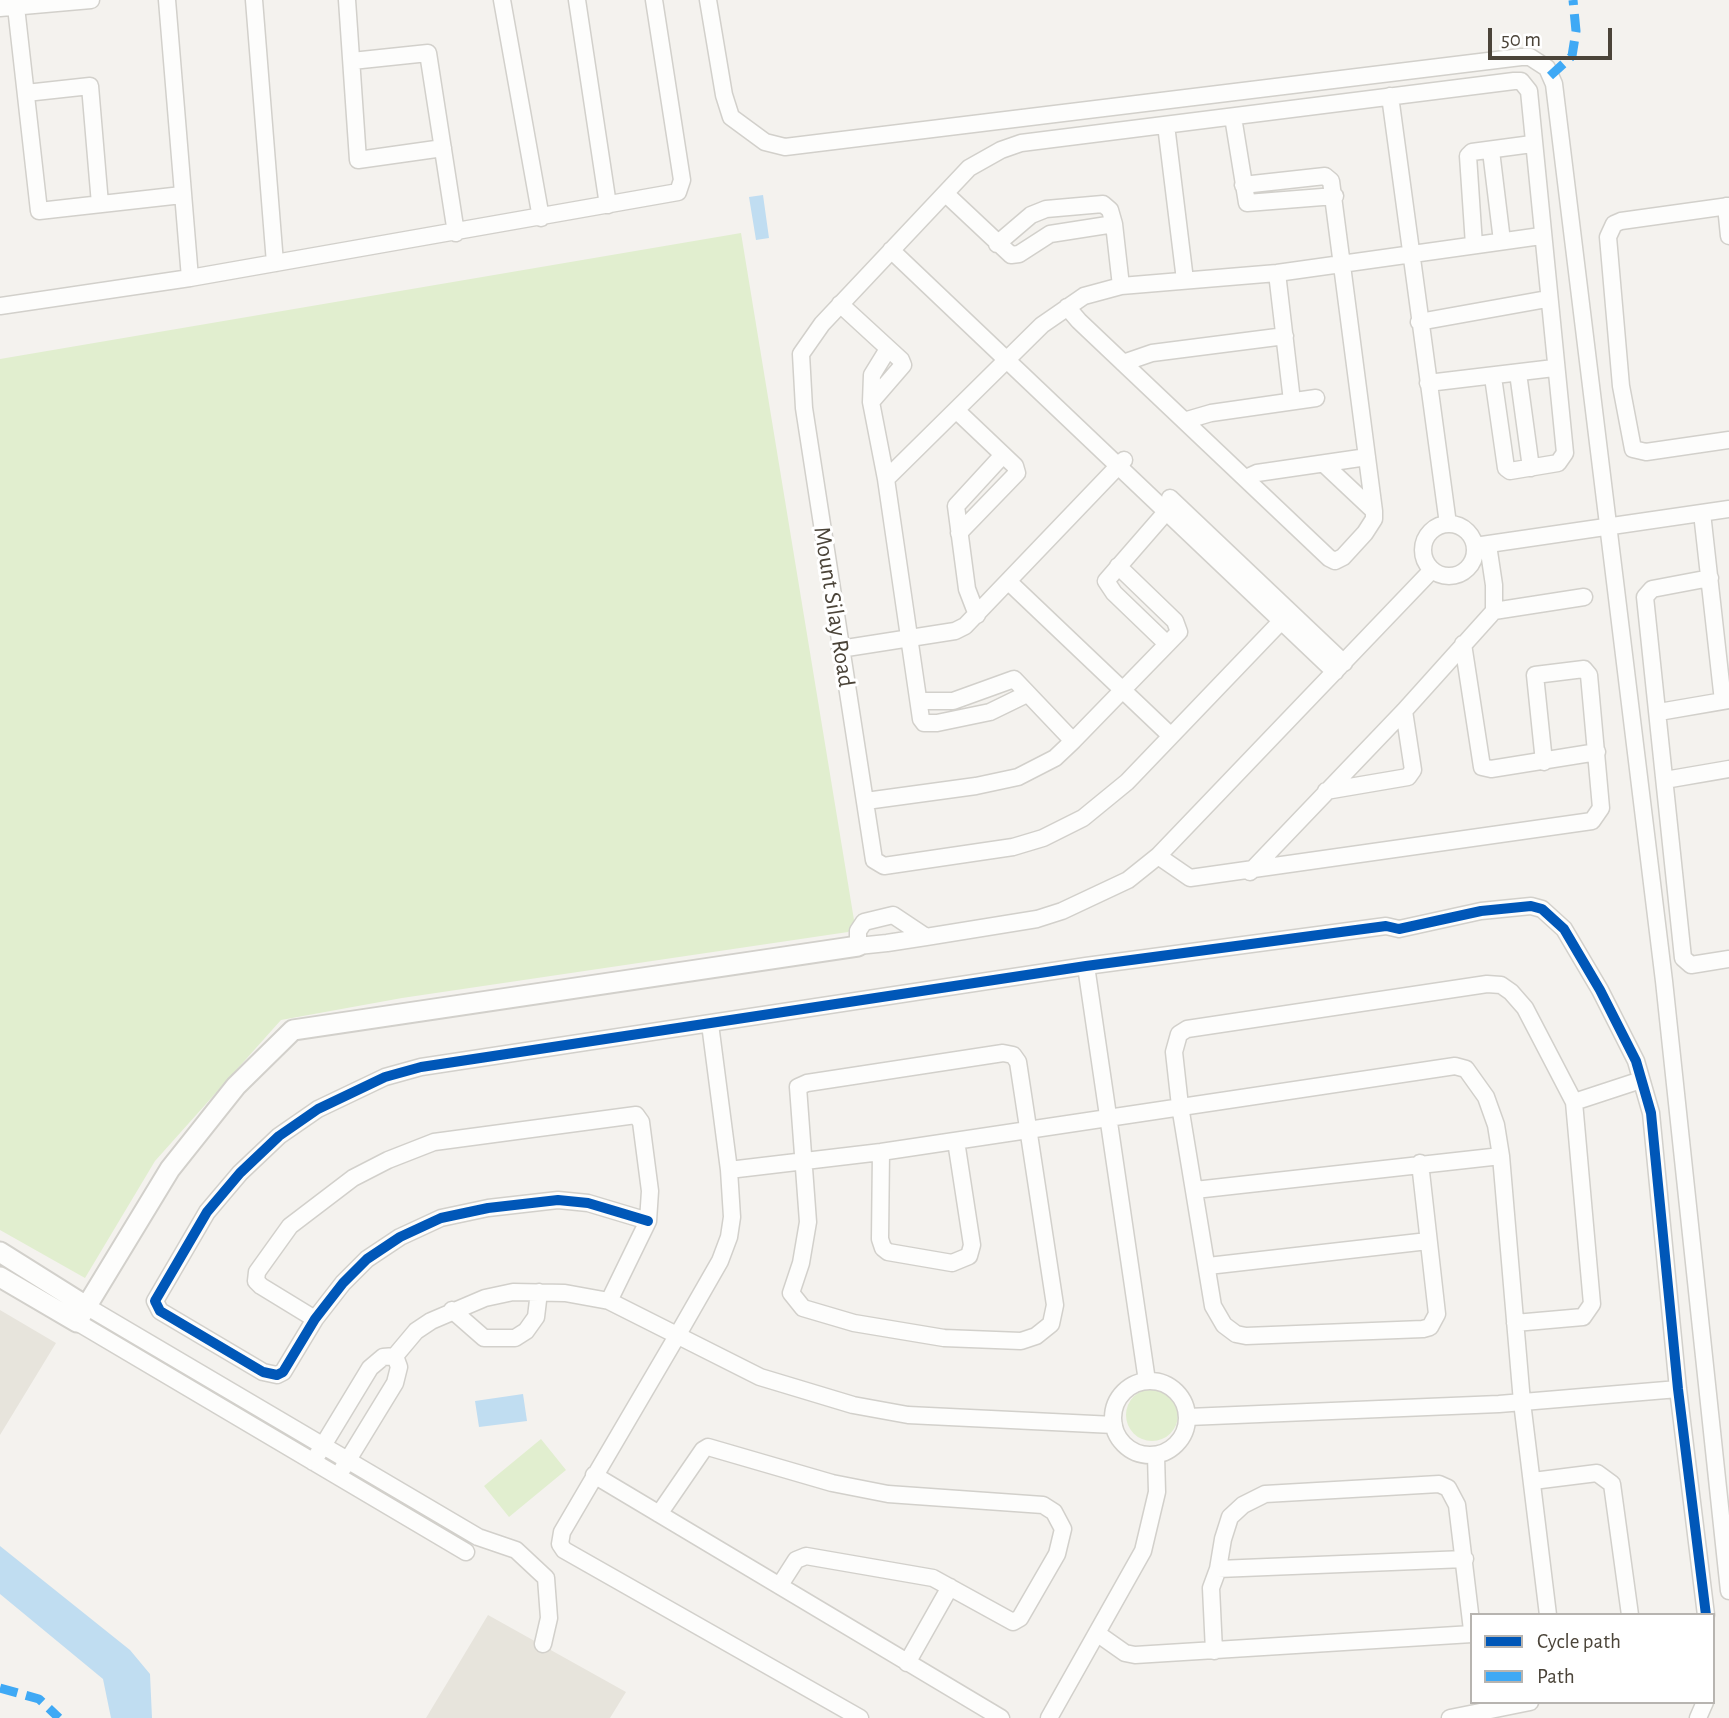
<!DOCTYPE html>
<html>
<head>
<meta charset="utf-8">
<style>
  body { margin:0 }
  #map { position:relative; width:1729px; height:1718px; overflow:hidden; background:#f4f2ee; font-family:"Alegreya Sans",sans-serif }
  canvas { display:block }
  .legend { position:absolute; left:1470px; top:1613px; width:245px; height:91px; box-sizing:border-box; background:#fff; border:2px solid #b7b4b0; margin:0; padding:9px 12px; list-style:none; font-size:21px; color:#4b4439 }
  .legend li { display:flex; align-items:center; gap:14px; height:35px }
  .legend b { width:35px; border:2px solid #b7b4b0 }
  .scale { position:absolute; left:1488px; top:28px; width:124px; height:32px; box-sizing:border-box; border:4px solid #4b4439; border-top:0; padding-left:9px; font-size:21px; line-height:24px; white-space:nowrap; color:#4b4439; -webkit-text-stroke:5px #fff; paint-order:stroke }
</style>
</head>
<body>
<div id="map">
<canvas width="1729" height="1718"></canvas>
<ul class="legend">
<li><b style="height:9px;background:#0057b8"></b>Cycle path</li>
<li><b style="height:9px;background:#3fa9f5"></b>Path</li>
</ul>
<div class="scale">50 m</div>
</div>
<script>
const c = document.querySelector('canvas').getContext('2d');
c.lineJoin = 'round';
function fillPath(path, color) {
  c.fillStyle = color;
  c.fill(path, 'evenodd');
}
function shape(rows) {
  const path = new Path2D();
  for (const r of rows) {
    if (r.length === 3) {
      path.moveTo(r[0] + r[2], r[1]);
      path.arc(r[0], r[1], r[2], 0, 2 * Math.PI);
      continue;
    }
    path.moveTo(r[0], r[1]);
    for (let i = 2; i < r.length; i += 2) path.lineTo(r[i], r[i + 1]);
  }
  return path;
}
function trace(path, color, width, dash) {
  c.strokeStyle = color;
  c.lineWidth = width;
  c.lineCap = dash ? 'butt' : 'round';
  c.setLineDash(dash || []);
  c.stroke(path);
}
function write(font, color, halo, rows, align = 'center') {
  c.font = font + ' "Alegreya Sans",sans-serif';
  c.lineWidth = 6;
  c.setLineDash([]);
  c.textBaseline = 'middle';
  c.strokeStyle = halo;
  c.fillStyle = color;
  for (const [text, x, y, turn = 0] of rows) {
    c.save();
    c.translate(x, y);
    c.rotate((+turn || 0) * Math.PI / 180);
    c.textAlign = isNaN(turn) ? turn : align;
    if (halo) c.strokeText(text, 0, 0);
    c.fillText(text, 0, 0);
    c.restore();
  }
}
fillPath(shape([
  [0,1310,56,1343,0,1435],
  [488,1615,626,1692,610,1718,426,1718]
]), '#e7e4dc');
fillPath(shape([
  [741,233,855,926,848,932,402,998,281,1020,155,1161,85,1278,0,1230,0,359],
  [1152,1415,26],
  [541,1439,566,1470,509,1517,484,1486]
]), '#e1eecf');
fillPath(shape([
  [763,195,769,238,756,240,749,197],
  [523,1394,527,1421,479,1427,475,1401],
  [0,1546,130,1650,150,1674,152,1718,111,1718,103,1679,0,1594]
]), '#c0ddf1');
const minor = shape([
  [167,0,190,278],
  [254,0,275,263],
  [347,0,358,160,443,148],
  [502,0,541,218],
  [577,0,608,205],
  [708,0,724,95,731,117,765,142,785,147,1521,57,1530,57,1547,68,1554,84,1664,981,1729,1591],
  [16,7,39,211,182,195],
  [0,8,91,0],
  [352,61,428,53,456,233],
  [26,93,90,86,100,204],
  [1390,96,1448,524],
  [1233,117,1247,203,1335,196],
  [1166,125,1185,280],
  [1491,151,1502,241],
  [946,194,1011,255,1019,254,1050,234,1114,224],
  [1726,206,1729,236],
  [1729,206,1621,221,1614,224,1608,237,1621,386,1633,449,1646,452,1729,440],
  [997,244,1031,215,1046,209,1103,204,1110,210,1114,224,1121,286],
  [1474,245,1468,156,1472,152,1532,144],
  [891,250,1335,672],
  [1277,273,1292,401],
  [840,304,901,360,903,365,871,402],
  [0,306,190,278,678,192,682,180,654,0],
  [1067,307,1079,321,1329,558,1335,561,1343,557,1365,533,1374,519,1374,511,1331,181,1325,176,1243,185],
  [1419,322,1547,299],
  [888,349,872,375,871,402,886,479,921,719,924,723,937,723,990,712,1027,694],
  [1123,363,1152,353,1285,336],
  [1518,373,1531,468],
  [1428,383,1554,368],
  [956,410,1015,466,1017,473,959,533],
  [1187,420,1211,413,1316,398],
  [1324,464,1374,511],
  [1246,478,1257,473,1367,457],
  [886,479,1042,325,1084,296,1121,286,1277,273,1541,236],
  [1170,498,1344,663],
  [1702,513,1723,701],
  [1449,550,26],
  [1475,546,1729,509],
  [1710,578,1652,589,1645,597,1683,958,1691,965,1729,959],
  [1009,582,1171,736],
  [1494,611,1584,597],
  [1290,612,1127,782,1083,818,1043,838,1013,847,884,866,874,860,804,408,801,354,822,324,969,168,1001,150,1021,143,1514,81,1521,81,1529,91,1565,453,1558,463,1510,471,1506,468,1493,377],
  [977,615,967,589,956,506,1002,456],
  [1167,644,1114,593,1106,581,1173,504],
  [1463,644,1482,767,1491,769,1597,752],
  [840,649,955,631,965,626,1124,460],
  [919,701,953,701,1014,679,1073,741],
  [1659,712,1729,700],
  [1665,780,1729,769],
  [1326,791,1408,777,1413,770,1404,711],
  [866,801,976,786,1018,777,1055,758,1073,741,1179,632,1175,621,1118,566],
  [1158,856,1190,878,1592,821,1601,808,1589,675,1584,669,1535,675,1544,762],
  [1250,872,1404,711,1494,611,1494,585,1488,545],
  [926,937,893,915,864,922,858,931,858,946,887,943,926,937,1037,919,1062,911,1128,880,1158,856,1432,570],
  [1086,966,1147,1381],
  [710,1024,729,1170,732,1217,729,1237,720,1261,677,1336,562,1532,560,1544,564,1550,860,1718],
  [1003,1053,1013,1055,1018,1062,1055,1305,1051,1324,1036,1336,1021,1341,944,1338,854,1323,803,1308,791,1293,801,1263,808,1222,798,1087,807,1083,1003,1053],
  [1574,1102,1641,1080],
  [881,1152,880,1239,883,1248,888,1252,952,1263,969,1256,972,1245,956,1141],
  [1420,1163,1437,1314,1430,1327,1423,1329,1246,1336,1236,1334,1224,1325,1213,1306,1180,1106,1174,1052,1179,1034,1187,1029,1487,984,1501,985,1511,992,1525,1008,1574,1102,1592,1304,1583,1317,1515,1323],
  [729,1170,881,1152,1455,1066,1466,1069,1486,1097,1496,1125,1501,1156,1522,1402,1548,1615],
  [1195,1190,1501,1156],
  [648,1221,588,1203,558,1200,488,1208,441,1218,400,1237,367,1259,343,1283,315,1319,283,1372,277,1375,263,1372,160,1311,155,1301,207,1212,240,1173,279,1136,318,1109,385,1077,421,1067,1086,966,1386,926,1399,929,1481,911,1531,906,1542,909,1564,929,1600,990,1636,1061,1651,1113,1678,1389,1706,1615],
  [1208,1266,1428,1241],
  [86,1306,478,1537,516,1550,546,1578,549,1618,543,1644],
  [452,1310,484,1338,515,1338,526,1331,536,1317,539,1292],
  [315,1319,261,1286,256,1281,257,1272,290,1226,353,1178,388,1160,434,1142,636,1115,641,1122,650,1191,648,1221,609,1301],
  [77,1322,466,1552],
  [1150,1418,37],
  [1188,1417,1499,1404,1678,1389],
  [313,1462,370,1368,383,1357,395,1356,416,1331,431,1321,485,1298,513,1292,565,1293,609,1301,760,1377,853,1405,908,1415,1114,1425],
  [343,1468,395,1383,399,1367,395,1356],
  [594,1475,1001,1718],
  [1533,1481,1597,1473,1612,1484,1630,1615],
  [659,1514,703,1450,708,1447,832,1483,888,1494,1043,1505,1054,1512,1063,1529,1057,1554,1020,1618,1013,1622,933,1578,806,1556,796,1560,780,1585],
  [1218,1569,1465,1559],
  [1098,1634,1125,1653,1135,1655,1472,1634],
  [1214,1651,1211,1588,1218,1569,1223,1539,1230,1517,1243,1505,1265,1494,1439,1484,1448,1488,1457,1505,1472,1630],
  [907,1663,950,1587],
  [1049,1718,1143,1551,1157,1492,1156,1455],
  [1450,1718,1530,1702],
  [1698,1718,1705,1702]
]);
const tertiary = shape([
  [0,1252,86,1306],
  [0,1277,77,1322,170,1169,236,1086,293,1030,858,946]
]);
trace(minor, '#d2d0cb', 19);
trace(tertiary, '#d2d0cb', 23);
trace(minor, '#fdfdfc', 16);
trace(tertiary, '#fdfdfc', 19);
trace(shape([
  [1550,76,1572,56,1576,31,1573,0],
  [0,1688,39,1699,59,1718]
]), '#3fa9f5', 9, [18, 9]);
trace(shape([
  [648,1221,588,1203,558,1200,488,1208,441,1218,400,1237,367,1259,343,1283,315,1319,283,1372,277,1375,263,1372,160,1311,155,1301,207,1212,240,1173,279,1136,318,1109,385,1077,421,1067,1086,966,1386,926,1399,929,1481,911,1531,906,1542,909,1564,929,1600,990,1636,1061,1651,1113,1678,1389,1706,1615]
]), '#0057b8', 10);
write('24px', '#4b4439', '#fff', [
  ["Mount Silay Road",834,607,81]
]);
</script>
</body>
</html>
